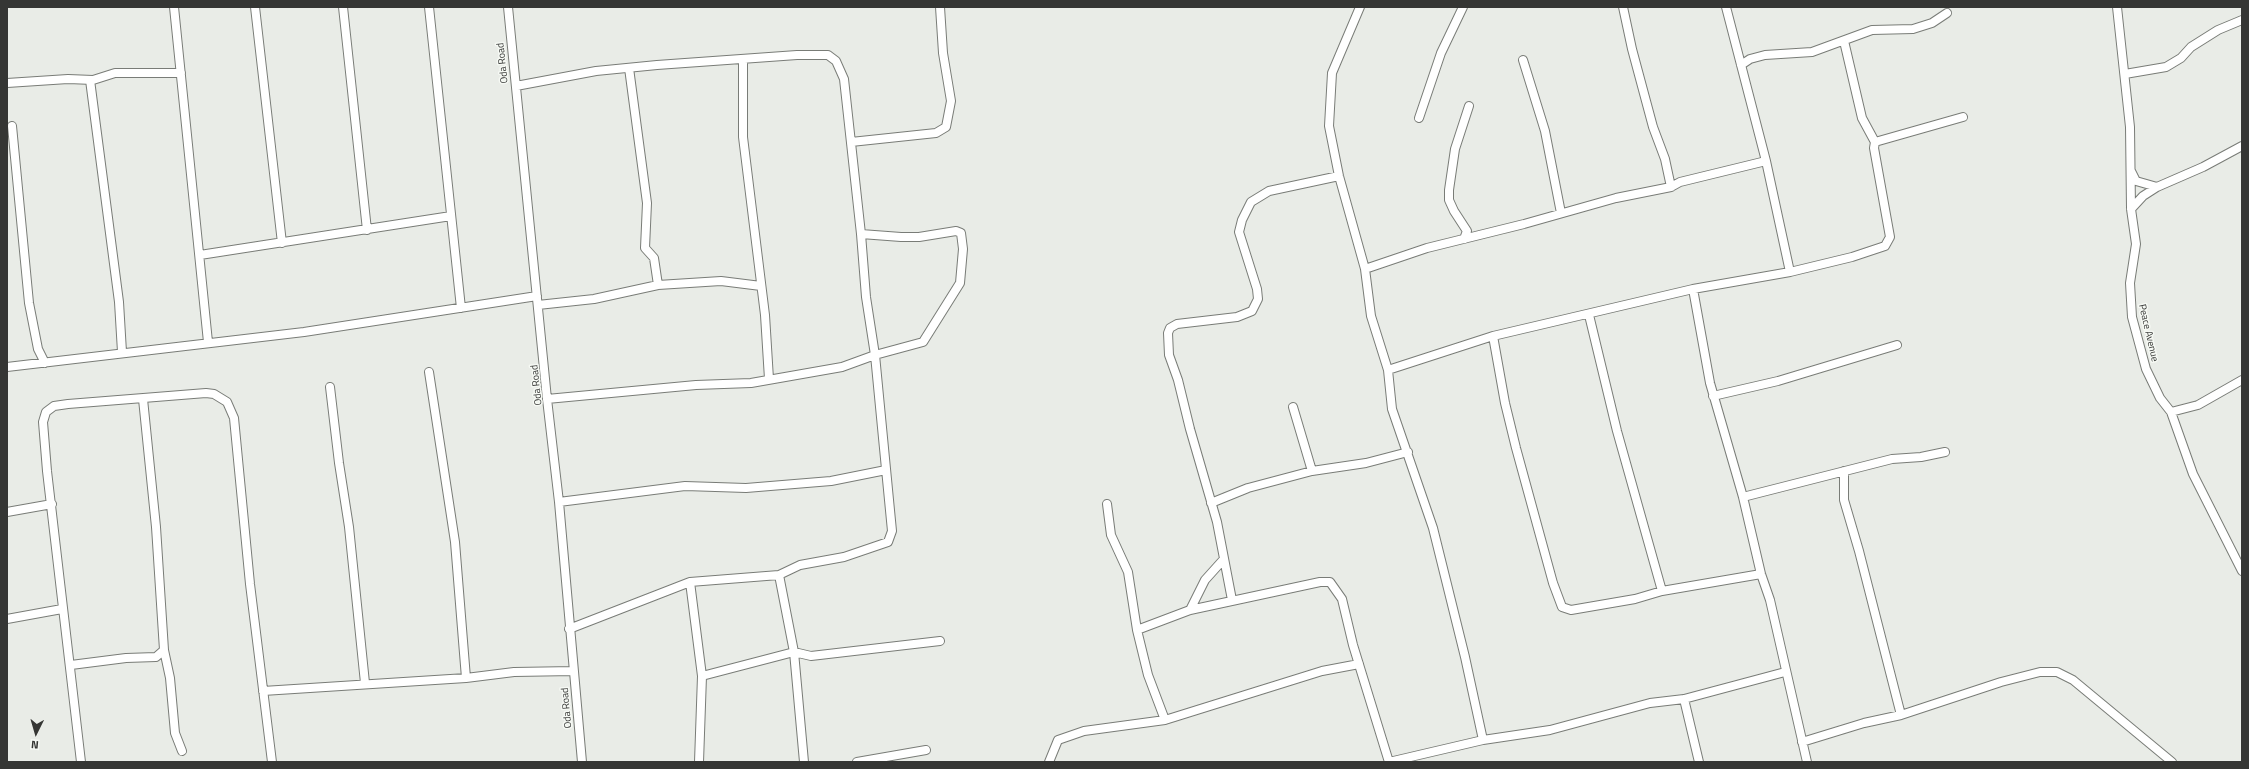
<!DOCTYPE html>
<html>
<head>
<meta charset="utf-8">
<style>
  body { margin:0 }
  #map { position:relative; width:2249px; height:769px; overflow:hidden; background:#e9ece7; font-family:"Titillium Web",sans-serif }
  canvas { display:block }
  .frame { position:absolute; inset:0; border:8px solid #353634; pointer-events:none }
  .north { position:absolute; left:16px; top:713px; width:40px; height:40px; -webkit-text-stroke:3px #f6f9f4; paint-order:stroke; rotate:185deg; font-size:11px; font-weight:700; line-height:16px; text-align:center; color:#353634 }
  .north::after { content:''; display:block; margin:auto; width:14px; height:18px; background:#353634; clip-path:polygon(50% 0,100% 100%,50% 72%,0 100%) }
</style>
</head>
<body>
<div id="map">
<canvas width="2249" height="769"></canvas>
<div class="frame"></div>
<div class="north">N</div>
</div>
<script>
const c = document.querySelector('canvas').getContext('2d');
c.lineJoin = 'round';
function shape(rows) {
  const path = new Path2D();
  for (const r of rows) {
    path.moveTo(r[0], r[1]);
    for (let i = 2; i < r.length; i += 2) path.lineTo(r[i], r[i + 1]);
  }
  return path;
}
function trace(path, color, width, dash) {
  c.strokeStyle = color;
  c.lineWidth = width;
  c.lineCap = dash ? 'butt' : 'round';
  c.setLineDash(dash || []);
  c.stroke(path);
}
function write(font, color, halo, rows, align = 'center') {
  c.font = font + ' "Titillium Web",sans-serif';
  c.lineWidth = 3;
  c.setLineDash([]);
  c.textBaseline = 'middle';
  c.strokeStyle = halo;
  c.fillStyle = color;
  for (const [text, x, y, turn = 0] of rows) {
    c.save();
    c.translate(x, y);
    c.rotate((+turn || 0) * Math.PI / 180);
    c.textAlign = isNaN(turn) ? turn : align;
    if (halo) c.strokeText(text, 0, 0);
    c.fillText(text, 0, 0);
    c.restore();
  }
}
const minor = shape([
  [174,7,208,342],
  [255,7,282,243],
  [343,7,367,230],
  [429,7,461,308],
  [508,7,547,399,559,502,582,762],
  [1360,7,1332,73,1329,126,1339,176,1365,269,1371,316,1388,370,1392,409,1433,528,1465,657,1483,740],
  [1623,7,1632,49,1653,127,1665,159,1671,187],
  [1726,7,1766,161,1790,272],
  [2117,7,2130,127,2131,209,2136,244,2130,283,2132,317,2146,369,2160,398,2171,412,2193,474,2242,571],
  [743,59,743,137,765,315,769,379],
  [1523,60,1545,131,1561,213],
  [1741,65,1750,59,1765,55,1812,52,1872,30,1913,29,1932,23,1947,13],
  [629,68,647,203,645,248,654,258,658,285],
  [2125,74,2166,67,2181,58,2191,47,2218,30,2242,20],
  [90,80,119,302,122,352],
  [7,83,68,79,93,80,115,73,181,73],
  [516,86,596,71,657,65,797,55,828,55,836,61,844,79,861,234,866,297,875,355,892,531,888,542,844,557,800,565,779,575,690,582,569,629],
  [1419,118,1441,53,1463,7],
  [12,126,29,303,38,349,45,363],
  [851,142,936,133,946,127,951,101,943,53,940,7],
  [1875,142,1963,117],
  [2131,171,2136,181,2157,187],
  [2131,209,2143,196,2157,187,2203,167,2242,146],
  [1464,239,1467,231,1454,211,1449,200,1449,190,1455,149,1469,106],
  [200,255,451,216],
  [1365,269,1427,248,1524,224,1616,198,1671,187,1680,182,1766,161],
  [1693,289,1710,383,1743,497,1761,574,1770,600,1807,762],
  [538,305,594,299,658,285,721,281,761,286],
  [1589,315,1617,431,1662,591],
  [1493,336,1505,403,1516,448,1553,583,1562,607,1571,610,1635,599,1662,591,1761,574],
  [7,367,304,332,537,296],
  [1388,370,1493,336,1693,289,1790,272,1852,257,1885,246,1890,237,1874,148,1875,142,1862,118,1844,41],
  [429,372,455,542,466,678],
  [330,387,339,463,349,527,365,683],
  [1713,396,1778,381,1897,345],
  [547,399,696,385,751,383,842,367,875,355,923,342,960,283,963,249,961,233,956,231,919,237,901,237,861,234],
  [1293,407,1312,471],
  [2171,412,2198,405,2242,380],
  [1844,471,1844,500,1859,551,1901,715],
  [1743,497,1892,459,1921,457,1945,452],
  [559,502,685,486,746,488,831,481,886,470],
  [1211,503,1248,488,1312,471,1366,463,1408,452],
  [1107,504,1111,535,1128,572,1137,630,1148,675,1165,720],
  [7,512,52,504],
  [779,575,794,652,804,762],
  [690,582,702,676,699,762],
  [1232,600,1217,522,1190,429,1178,380,1169,355,1168,333,1170,328,1177,324,1237,317,1252,311,1258,299,1257,289,1239,232,1242,220,1251,202,1269,191,1339,176],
  [1190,610,1205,580,1223,560],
  [7,619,62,609],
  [1137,630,1190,610,1320,582,1330,582,1342,599,1353,645,1389,762],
  [164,650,170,678,175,733,182,751],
  [71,665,126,658,156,657,164,650,156,527,143,399],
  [702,676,794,652,811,656,940,641],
  [263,691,466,678,514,672,574,671],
  [1684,699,1699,762],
  [1802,742,1864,723,1901,715,2001,682,2040,672,2057,672,2073,680,2172,762],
  [81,762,47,471,43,422,46,412,54,406,68,404,206,393,214,394,227,402,234,418,250,584,272,762],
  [857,762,926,750],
  [1049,762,1058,740,1084,731,1165,720,1322,671,1359,664],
  [1389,762,1483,740,1550,730,1650,703,1684,699,1785,672]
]);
trace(minor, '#797c77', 10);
trace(minor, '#fff', 8);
write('10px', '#353634', '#f6f9f4', [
  ["Oda Road",503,63,-96],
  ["Peace Avenue",2148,333,77],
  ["Oda Road",537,385,-96],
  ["Oda Road",567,708,-95]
]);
</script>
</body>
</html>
